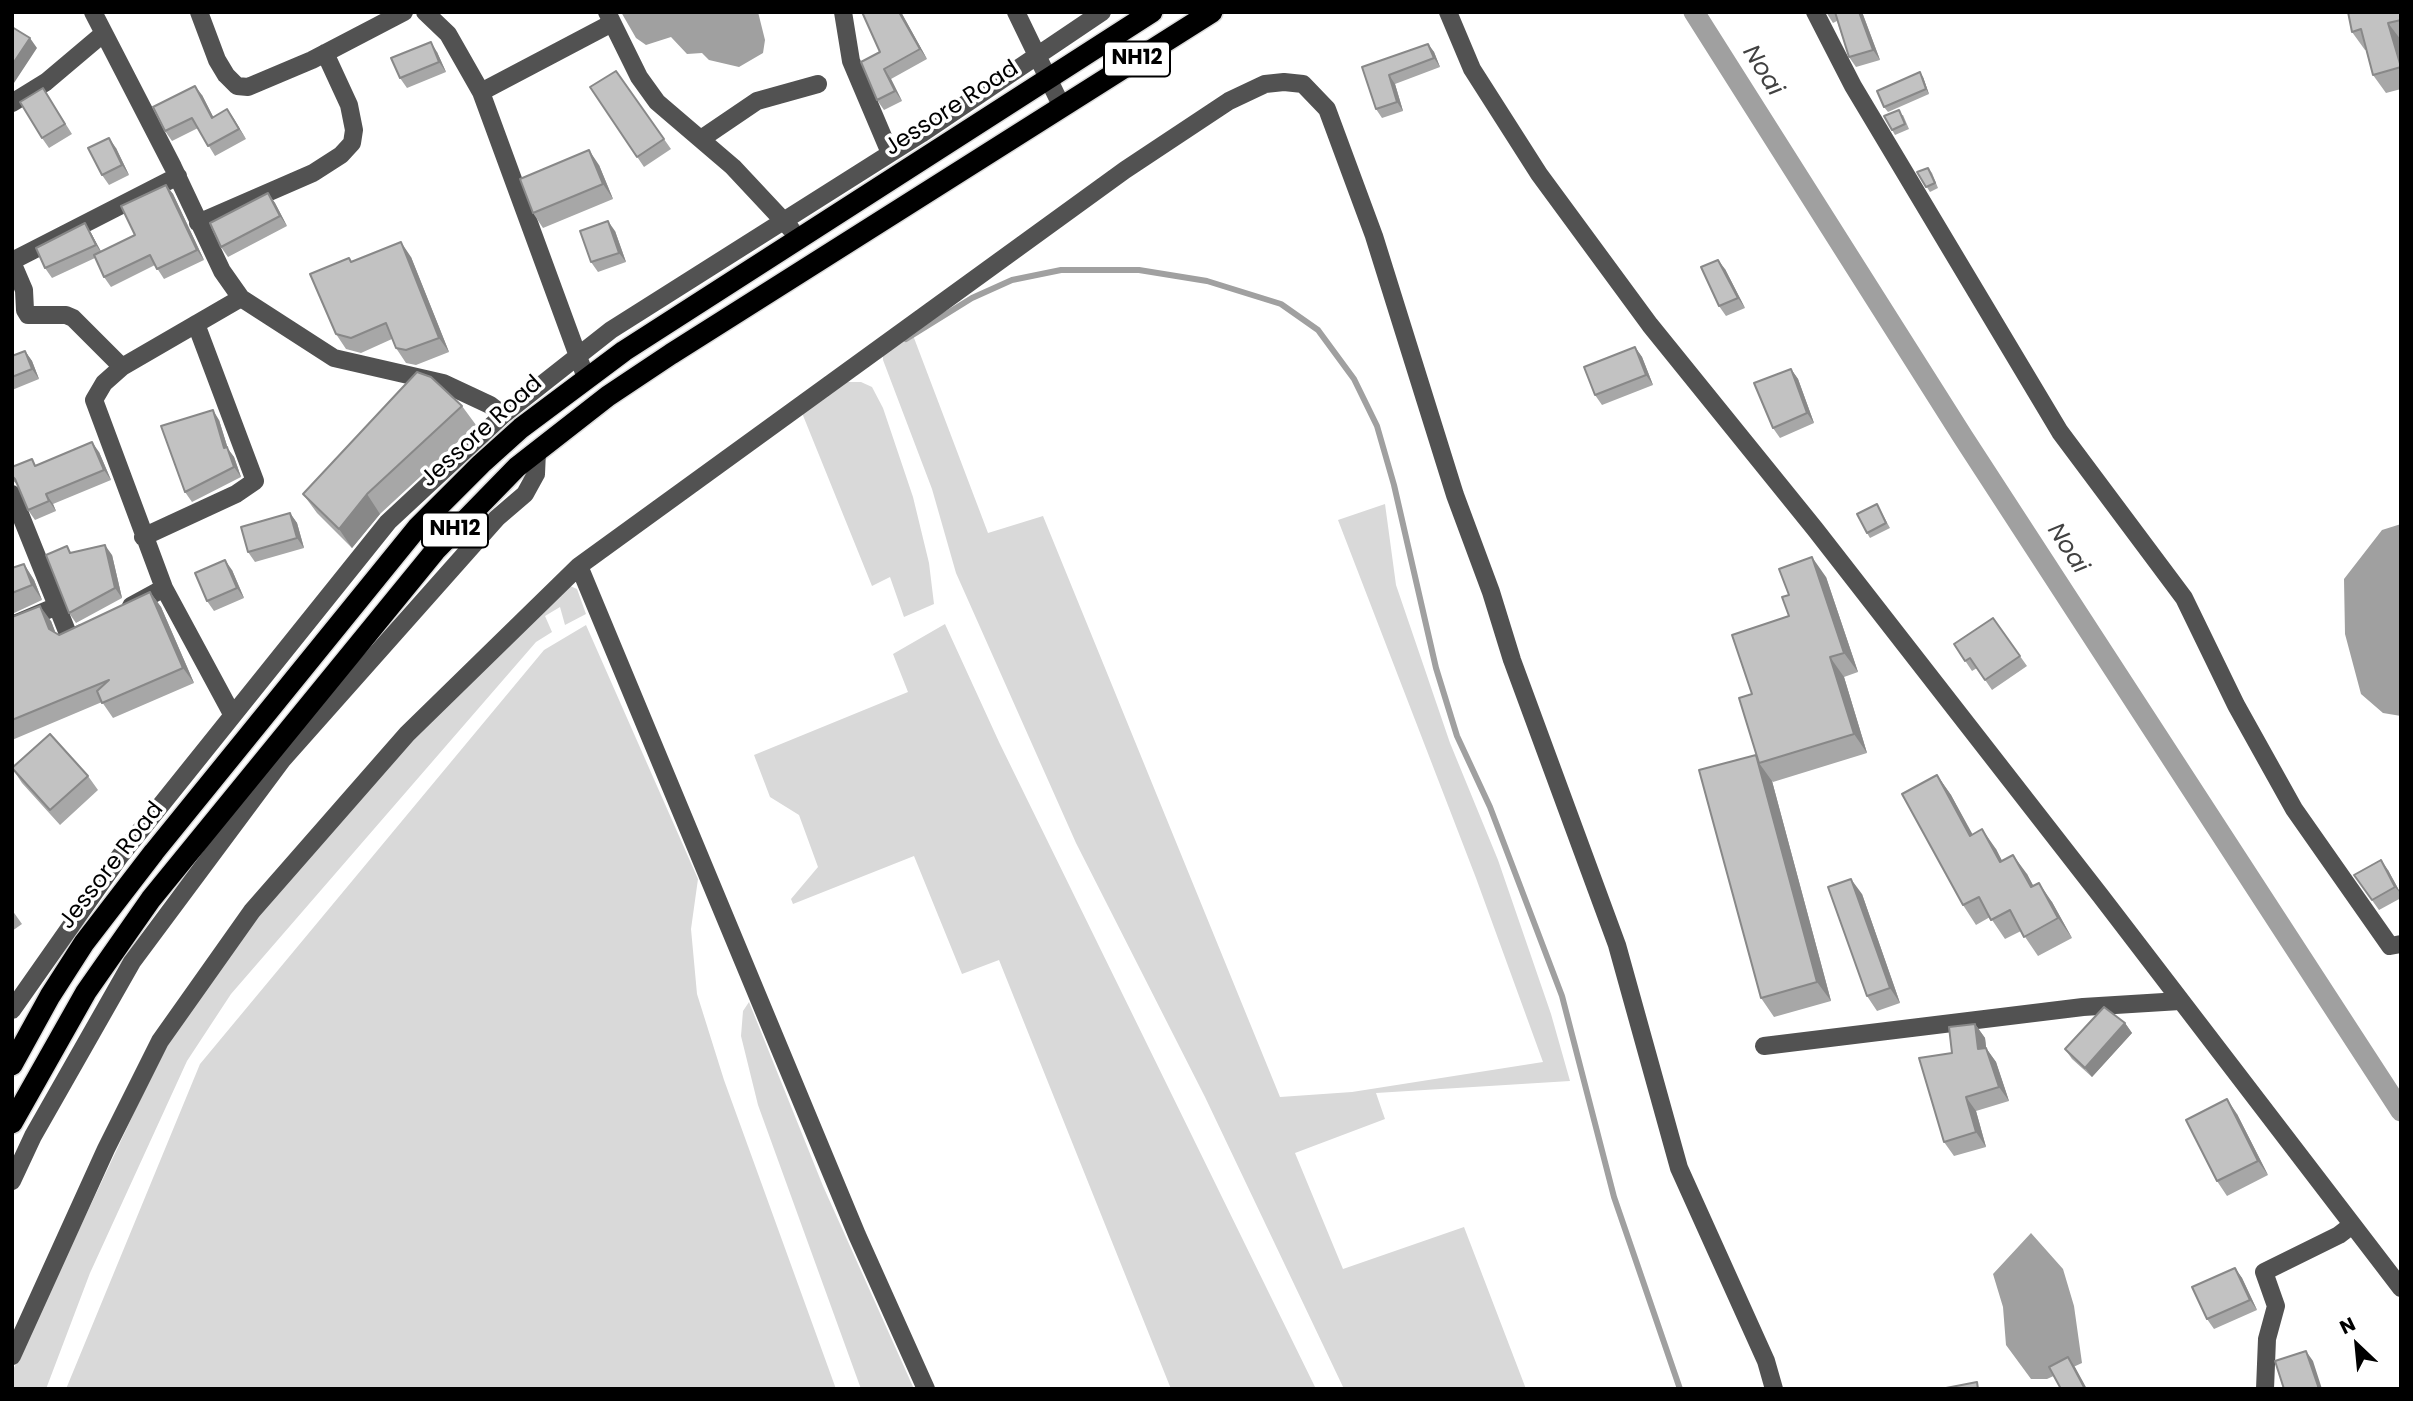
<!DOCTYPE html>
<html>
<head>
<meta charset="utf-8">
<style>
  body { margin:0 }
  #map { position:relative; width:2413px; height:1401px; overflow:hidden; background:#fff; font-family:Poppins,sans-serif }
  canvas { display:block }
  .frame { position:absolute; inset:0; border:14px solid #000; pointer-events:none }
  .north { position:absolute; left:2322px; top:1310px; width:70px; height:70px; -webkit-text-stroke:5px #fff; paint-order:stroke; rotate:334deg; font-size:19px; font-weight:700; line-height:28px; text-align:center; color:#000 }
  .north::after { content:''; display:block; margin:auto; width:24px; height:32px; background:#000; clip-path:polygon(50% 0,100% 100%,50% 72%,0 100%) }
</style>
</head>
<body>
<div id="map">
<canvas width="2413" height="1401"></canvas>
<div class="frame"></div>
<div class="north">N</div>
</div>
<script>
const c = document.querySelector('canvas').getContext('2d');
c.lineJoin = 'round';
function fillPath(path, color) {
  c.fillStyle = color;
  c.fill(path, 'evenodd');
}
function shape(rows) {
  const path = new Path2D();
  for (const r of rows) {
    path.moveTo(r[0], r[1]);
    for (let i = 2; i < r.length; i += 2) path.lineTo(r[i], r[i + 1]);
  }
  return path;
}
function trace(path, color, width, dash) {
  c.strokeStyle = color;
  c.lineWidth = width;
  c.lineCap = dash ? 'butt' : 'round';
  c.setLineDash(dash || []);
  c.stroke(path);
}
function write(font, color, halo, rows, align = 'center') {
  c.font = font + ' Poppins,sans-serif';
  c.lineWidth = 7;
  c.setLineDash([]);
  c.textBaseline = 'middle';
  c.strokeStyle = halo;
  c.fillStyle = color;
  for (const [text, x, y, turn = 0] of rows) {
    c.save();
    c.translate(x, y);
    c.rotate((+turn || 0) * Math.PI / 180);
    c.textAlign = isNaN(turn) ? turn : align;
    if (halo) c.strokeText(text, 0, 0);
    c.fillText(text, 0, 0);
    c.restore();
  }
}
fillPath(shape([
  [911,330,988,533,1043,516,1280,1097,1352,1092,1543,1062,1476,878,1338,520,1385,504,1396,585,1450,743,1498,860,1551,1014,1570,1081,1376,1093,1385,1119,1295,1153,1343,1269,1464,1227,1526,1389,1344,1389,1205,1097,1076,843,956,573,932,489,883,360,883,354],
  [844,382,861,382,872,387,883,408,913,497,929,563,934,604,904,617,890,577,872,586,800,408],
  [568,585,577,589,586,614,565,625,560,607,545,616,552,632,536,642,231,994,187,1061,90,1273,46,1389,12,1389,12,1372,167,1043,260,914,409,741],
  [945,624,999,742,1316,1389,1171,1389,999,960,962,974,914,856,793,904,791,899,818,867,799,815,770,797,754,755,908,692,893,654],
  [586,625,698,879,691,929,697,994,724,1080,836,1389,66,1389,200,1064,544,650],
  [749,1002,823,1186,914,1389,861,1389,758,1105,741,1036,743,1011]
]), '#d9d9d9');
fillPath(shape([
  [621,12,758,12,765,40,763,53,739,67,709,60,702,53,687,54,671,37,646,45,636,38],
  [2401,524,2401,716,2383,713,2361,694,2345,634,2344,579,2382,530],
  [2031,1233,2063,1269,2074,1306,2082,1363,2047,1379,2031,1379,2006,1345,2003,1307,1993,1274]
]), '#a0a0a0');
trace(shape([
  [906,339,972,298,1012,280,1061,270,1139,270,1207,281,1281,304,1318,330,1354,379,1377,426,1394,485,1436,668,1457,736,1490,807,1562,996,1614,1197,1680,1389]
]), '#a0a0a0', 6);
trace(shape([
  [1694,12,1963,437,2401,1111]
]), '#a0a0a0', 21);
const highway = shape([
  [12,1065,50,996,84,943,154,852,417,528,481,464,521,428,624,351,1152,12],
  [12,1123,86,992,151,899,435,551,517,467,608,396,671,354,1212,12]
]);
trace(highway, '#dbdbdb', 24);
trace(shape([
  [93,12,173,167,222,271,241,298,334,358,443,383,490,405,503,415],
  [199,12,217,60,226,75,237,86,248,87,312,60,404,12],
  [425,12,448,34,481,92,586,378],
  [607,12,639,77,657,102,733,167,791,229],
  [843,12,851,61,890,153],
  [1016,12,1061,105],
  [1448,12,1472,69,1539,174,1650,325,1815,529,2100,895,2401,1288],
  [1815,12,1853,86,2060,432,2184,598,2236,705,2294,809,2390,946,2401,944],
  [481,92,612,23],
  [12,103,46,82,104,33],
  [701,139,757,101,818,84],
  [198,223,313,173,341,155,352,143,354,130,349,105,325,53],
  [12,261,178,176],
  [12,262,24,290,25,310,28,315,66,315,73,318,122,367],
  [12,494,57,606],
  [143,537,236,494,255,481,196,324],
  [579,566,857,1235,926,1389],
  [164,588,232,714],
  [131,606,164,588,94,400,104,383,122,367,241,298],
  [12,625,57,606,70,639,82,633],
  [12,1010,120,856,388,522,503,415,611,330,921,134,1102,12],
  [1764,1046,2083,1007,2180,1001],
  [12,1181,33,1136,132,962,283,759,497,518,525,494,536,474,537,451],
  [12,1356,106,1149,160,1041,252,911,407,734,579,566,1125,170,1229,101,1265,84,1284,82,1303,84,1327,109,1374,236,1455,495,1491,592,1512,660,1617,945,1679,1168,1766,1361,1774,1389],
  [2265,1389,2267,1339,2276,1306,2264,1272,2339,1235,2352,1225]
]), '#525252', 18);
trace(highway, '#000', 21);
fillPath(shape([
  [901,12,927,59,891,79,902,101,884,110,877,100,880,52],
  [1826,12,1862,12,1880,60,1856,67,1849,57,1837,21,1833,23],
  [2401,12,2401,89,2386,93,2373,75,2366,50,2365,50,2352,32],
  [1428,44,1434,52,1440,67,1395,84,1403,111,1382,118,1376,109,1362,67],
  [437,52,446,72,407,88,400,78],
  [616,71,671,149,644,167,590,87],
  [1923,77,1929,94,1888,112,1884,107],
  [43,88,72,134,49,148,42,138],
  [202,95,213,117,227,109,246,139,215,156,198,128,172,141,165,131],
  [1903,115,1909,129,1895,135,1884,116],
  [116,148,129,175,109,185,102,175],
  [599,165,613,199,543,228,533,213],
  [1928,168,1932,173,1938,188,1930,192,1917,172],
  [166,185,173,194,204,260,164,279,155,265,111,287,104,277,95,258,52,278,45,268,91,233,101,252,135,235],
  [268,193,275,203,287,226,228,257,221,247],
  [615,231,626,262,598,272,591,262],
  [411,257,449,352,416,365,406,363,396,348,392,339,361,353,346,349,336,334,349,258,351,261],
  [1725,269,1745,308,1726,316,1719,306],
  [1635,347,1642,357,1653,385,1602,405,1595,395],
  [25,351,32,361,39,379,12,390,12,356],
  [1791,369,1798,379,1814,423,1780,438,1773,428],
  [462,406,476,425,380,514,352,548,317,513,303,494],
  [219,420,228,449,234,457,241,477,192,502,185,492],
  [99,452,111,480,53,504,56,511,35,520,28,510,18,485,12,480,12,467,37,466],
  [1877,504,1890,528,1870,538,1867,533],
  [290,513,297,523,304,548,255,562,248,552],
  [112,555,122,598,76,623,69,613],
  [24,564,34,580,42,600,12,614,12,568],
  [232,570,244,598,214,611,207,601],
  [1826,577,1858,672,1844,677,1867,753,1773,782,1772,781,1831,1001,1774,1017,1761,998,1756,755,1789,616,1789,595],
  [150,592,161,607,194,683,113,718,102,702,12,740,12,617,51,621,55,632,59,635],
  [1993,618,2027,666,1992,690,1977,668,1972,671,1954,644],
  [12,768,88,776,98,790,60,825,22,783],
  [1937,775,1951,795,1972,835,1996,849,2002,861,2027,874,2033,886,2052,902,2072,938,2038,956,2021,931,2005,939,1990,917,1976,925,1963,905],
  [2388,870,2401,894,2401,898,2379,910,2354,875],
  [1862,894,1900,1003,1877,1011,1867,996],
  [12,910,22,924,12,931],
  [2125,1023,2132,1033,2092,1077,2072,1059,2065,1049],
  [1975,1024,1985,1038,1986,1048,1996,1062,2009,1101,1976,1111,1986,1147,1954,1156,1944,1142,1952,1053],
  [2237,1114,2268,1175,2227,1196,2217,1181],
  [2235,1268,2242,1278,2257,1310,2214,1329,2207,1319]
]), '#a7a7a7');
fillPath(shape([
  [899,12,901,12,927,59,920,49],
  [1859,12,1862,12,1880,60,1873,50],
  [2388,23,2401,40,2401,67],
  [30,38,37,48,12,86,12,65],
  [431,42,437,52,446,72,439,62],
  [1428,44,1434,52,1440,67,1434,58],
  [884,69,891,79,902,101,895,91],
  [1920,72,1923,77,1929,94,1926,89],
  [1389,75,1395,84,1403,111,1397,102],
  [195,86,202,95,219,128,212,118],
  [227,109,234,119,246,139,239,129],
  [109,138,116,148,129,175,122,165],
  [589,150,599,165,613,199,603,184],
  [166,185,173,194,204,260,197,250],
  [268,193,275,203,287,226,280,216],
  [608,221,615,231,626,262,619,253],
  [85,223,91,233,103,255,96,245],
  [401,242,411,257,449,352,439,338],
  [1718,260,1725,269,1745,308,1738,298],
  [1635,347,1642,357,1653,385,1646,375],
  [25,351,32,361,39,379,32,369],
  [1791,369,1798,379,1814,423,1807,413],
  [213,410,219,420,228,449,234,457,241,477,234,467,224,448],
  [92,442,99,452,111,480,104,470],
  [46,494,53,504,56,511,49,501],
  [367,494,380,514,352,548,339,529],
  [290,513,297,523,304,548,297,538],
  [105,545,112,555,122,598,115,588],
  [1812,557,1826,577,1858,672,1844,653],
  [225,560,232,570,244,598,237,588],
  [24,564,34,580,42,600,32,585],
  [150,592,161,607,194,683,183,668],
  [40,606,51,621,60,644,49,629],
  [1830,657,1844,677,1867,753,1854,734],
  [1756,755,1759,763,1772,781,1831,1001,1817,982],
  [1937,775,1951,795,1984,855,1970,836],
  [1982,829,1996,849,2013,882,2000,862],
  [2013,855,2027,874,2045,907,2031,887],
  [2381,860,2388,870,2401,894,2395,887],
  [1851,879,1862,894,1900,1003,1890,988],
  [2039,883,2052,902,2072,938,2058,918],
  [2125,1023,2132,1033,2092,1077,2085,1068],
  [1975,1024,1985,1038,1988,1063,1978,1049],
  [1986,1048,1996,1062,2009,1101,1999,1087],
  [1966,1097,1976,1111,1986,1147,1976,1132],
  [2227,1099,2237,1114,2268,1175,2258,1161],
  [2235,1268,2242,1278,2257,1310,2250,1300],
  [2306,1351,2313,1361,2322,1389,2319,1389],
  [2068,1357,2075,1367,2087,1389,2085,1389]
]), '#888');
const building = shape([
  [862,12,899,12,920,49,884,69,895,91,877,100,861,62,880,52,862,12],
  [1835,12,1859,12,1873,50,1849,57,1835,12],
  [2348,12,2401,12,2401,20,2388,23,2401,67,2373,75,2361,29,2352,32,2348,12],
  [12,27,30,38,12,65,12,27],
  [431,42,439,62,400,78,391,58,431,42],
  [1428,44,1434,58,1389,75,1397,102,1376,109,1362,67,1428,44],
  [616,71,664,139,637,157,590,87,616,71],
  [1920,72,1926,89,1884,107,1877,91,1920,72],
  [195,86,212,118,227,109,239,129,208,146,192,118,165,131,153,107,195,86],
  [43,88,65,124,42,138,20,102,43,88],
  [1899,110,1905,124,1892,130,1884,116,1899,110],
  [109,138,122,165,102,175,88,148,109,138],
  [589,150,603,184,533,213,520,179,589,150],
  [1928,168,1935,183,1926,187,1917,172,1928,168],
  [166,185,197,250,157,269,150,255,104,277,94,255,135,235,121,206,166,185],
  [268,193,280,216,221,247,210,223,268,193],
  [608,221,619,253,591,262,580,231,608,221],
  [85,223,96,245,45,268,36,248,85,223],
  [401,242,439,338,406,350,396,348,386,323,351,338,336,334,310,274,349,258,351,262,401,242],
  [1718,260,1738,298,1719,306,1701,267,1718,260],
  [1635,347,1646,375,1595,395,1584,367,1635,347],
  [25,351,32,369,12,377,12,356,25,351],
  [1791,369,1807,413,1773,428,1754,383,1791,369],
  [417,372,431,377,462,406,367,494,339,529,303,494,417,372],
  [213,410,224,448,227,447,234,467,185,492,161,426,213,410],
  [92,442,104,470,46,494,49,501,28,510,15,479,12,476,12,467,32,459,35,466,92,442],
  [1877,504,1886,523,1867,533,1857,514,1877,504],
  [290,513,297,538,248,552,241,527,290,513],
  [105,545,115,588,69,613,46,555,67,546,70,553,105,545],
  [1812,557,1844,653,1830,657,1854,734,1759,763,1739,698,1752,694,1732,635,1789,616,1782,597,1789,595,1779,569,1812,557],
  [225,560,237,588,207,601,195,573,225,560],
  [24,564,32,585,12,593,12,568,24,564],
  [150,592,183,668,102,703,97,691,109,680,12,720,12,617,40,606,49,629,59,635,150,592],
  [1993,618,2020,656,1985,680,1970,658,1965,661,1954,644,1993,618],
  [50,734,88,776,50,810,12,768,50,734],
  [1756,755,1817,982,1761,998,1699,770,1756,755],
  [1937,775,1970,836,1982,829,2000,862,2013,855,2031,887,2039,883,2058,918,2024,937,2010,910,1991,920,1979,897,1963,905,1902,794,1937,775],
  [2381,860,2395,887,2372,900,2354,875,2381,860],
  [1851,879,1890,988,1867,996,1828,887,1851,879],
  [2104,1007,2125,1023,2085,1068,2065,1049,2104,1007],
  [1975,1024,1978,1049,1986,1048,1999,1087,1966,1097,1976,1132,1944,1142,1919,1058,1952,1053,1949,1027,1975,1024],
  [2227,1099,2258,1161,2217,1181,2186,1120,2227,1099],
  [2235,1268,2250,1300,2207,1319,2192,1287,2235,1268],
  [2306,1351,2319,1389,2284,1389,2275,1361,2306,1351],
  [2068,1357,2085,1389,2061,1389,2049,1367,2068,1357],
  [1977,1382,1978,1389,1946,1389,1946,1388,1977,1382]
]);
fillPath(building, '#c2c2c2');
trace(building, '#888', 2);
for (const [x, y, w] of [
  [1137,59,66],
  [455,530,66]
]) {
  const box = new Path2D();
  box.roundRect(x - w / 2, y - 17.5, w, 35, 5);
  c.fillStyle = '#fff';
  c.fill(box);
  trace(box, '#000', 2);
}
write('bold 21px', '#000', null, [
  ["NH12",1137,59],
  ["NH12",455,530]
]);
write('23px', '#000', '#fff', [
  ["Jessore Road",952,109,-33],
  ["Jessore Road",482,432,-42],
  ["Jessore Road",112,866,-52]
]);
write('italic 24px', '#414141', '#fff', [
  ["Noai",1762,71,58],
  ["Noai",2067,549,57]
]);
</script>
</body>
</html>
